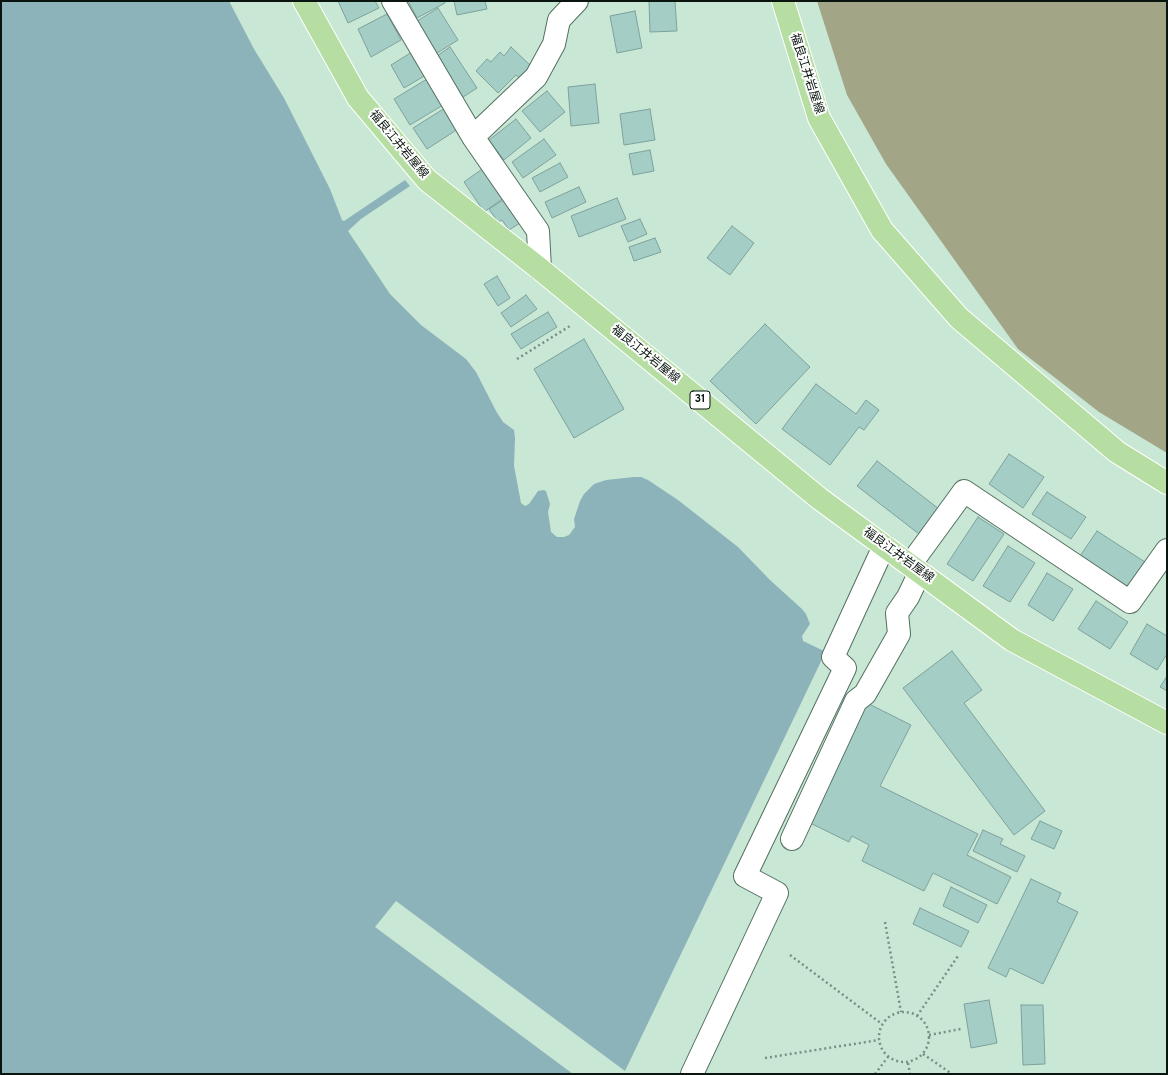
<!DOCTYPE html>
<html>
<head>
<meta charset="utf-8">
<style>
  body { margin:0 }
  #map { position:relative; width:1168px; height:1075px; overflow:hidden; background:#c9e7d5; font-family:Overpass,sans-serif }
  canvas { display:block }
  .frame { position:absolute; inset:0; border:2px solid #0a150f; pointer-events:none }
</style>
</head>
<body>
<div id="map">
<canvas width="1168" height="1075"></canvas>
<div class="frame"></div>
</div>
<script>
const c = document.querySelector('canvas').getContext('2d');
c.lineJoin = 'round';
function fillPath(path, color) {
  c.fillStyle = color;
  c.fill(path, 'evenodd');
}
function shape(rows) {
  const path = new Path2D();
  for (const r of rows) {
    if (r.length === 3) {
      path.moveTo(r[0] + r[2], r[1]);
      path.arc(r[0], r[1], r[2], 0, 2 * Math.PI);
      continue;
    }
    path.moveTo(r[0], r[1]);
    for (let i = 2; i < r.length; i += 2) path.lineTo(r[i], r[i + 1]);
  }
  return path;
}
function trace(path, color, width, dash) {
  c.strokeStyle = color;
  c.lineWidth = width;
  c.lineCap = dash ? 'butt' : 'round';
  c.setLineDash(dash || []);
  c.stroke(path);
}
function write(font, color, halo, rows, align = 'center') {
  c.font = font + ' Overpass,"Noto Sans JP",sans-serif';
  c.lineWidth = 4;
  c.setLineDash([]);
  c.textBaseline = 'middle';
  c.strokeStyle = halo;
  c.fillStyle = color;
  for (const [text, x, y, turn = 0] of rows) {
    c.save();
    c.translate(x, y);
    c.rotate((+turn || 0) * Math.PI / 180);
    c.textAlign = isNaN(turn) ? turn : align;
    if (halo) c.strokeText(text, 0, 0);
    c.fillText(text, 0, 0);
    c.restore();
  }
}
fillPath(shape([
  [817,1,1167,1,1167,453,1099,412,1018,349,886,164,847,95]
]), '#a3a686');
fillPath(shape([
  [1,1,229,1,254,49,284,98,330,189,342,220,344,221,405,180,410,186,361,219,348,231,390,294,421,325,466,359,476,372,496,411,503,422,514,430,515,438,514,466,521,503,525,506,529,504,538,491,544,490,546,491,550,504,548,512,551,532,557,537,564,537,569,535,575,527,574,519,580,501,584,494,594,484,606,480,634,477,641,477,648,480,678,500,738,547,770,580,802,609,806,614,810,624,802,636,803,641,824,651,825,653,625,1071,396,901,375,927,573,1074,1,1074]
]), '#8cb3ba');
const building = shape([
  [338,1,375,1,379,8,348,23,338,1],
  [408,1,444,1,445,3,417,18,408,1],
  [454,1,485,1,487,9,457,15,454,1],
  [649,1,675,1,677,31,650,32,649,1],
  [438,8,458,40,434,55,414,23,438,8],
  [635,11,642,48,617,53,610,16,635,11],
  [387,14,401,40,371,57,358,29,387,14],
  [450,47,477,88,460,99,434,58,450,47],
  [511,47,531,66,520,79,516,75,498,93,476,71,487,59,491,62,500,52,504,56,511,47],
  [412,52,426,75,404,88,391,65,412,52],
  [427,79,443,105,410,125,394,99,427,79],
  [595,84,599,123,571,126,568,87,595,84],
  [547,91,565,112,540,132,522,111,547,91],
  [445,108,458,129,427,149,413,128,445,108],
  [650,109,655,140,624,145,620,114,650,109],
  [516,119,531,138,504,160,489,140,516,119],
  [544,139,556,155,523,178,512,162,544,139],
  [650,150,654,171,633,175,629,154,650,150],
  [560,163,568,177,540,192,532,178,560,163],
  [485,167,505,197,484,212,464,182,485,167],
  [579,187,586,202,552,218,545,202,579,187],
  [506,198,523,221,509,230,502,220,498,222,489,209,506,198],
  [617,198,626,219,579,237,571,216,617,198],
  [640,219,647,234,628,242,621,226,640,219],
  [732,226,754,243,730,275,707,258,732,226],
  [655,238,661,252,634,261,629,247,655,238],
  [497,276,510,298,498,306,484,284,497,276],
  [526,295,537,309,511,327,501,313,526,295],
  [548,312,557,327,521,349,511,334,548,312],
  [765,324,810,367,756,424,710,381,765,324],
  [584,339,624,409,574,438,534,369,584,339],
  [816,384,856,414,866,400,879,410,864,430,859,427,830,465,782,429,816,384],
  [1009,454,1044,477,1023,508,989,484,1009,454],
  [877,461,939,509,919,534,857,486,877,461],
  [1047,492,1086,517,1071,539,1032,514,1047,492],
  [978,517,1004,534,973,581,947,564,978,517],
  [1097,531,1145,562,1129,587,1080,556,1097,531],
  [1008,546,1035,563,1010,602,983,586,1008,546],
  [1047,573,1073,589,1053,621,1028,605,1047,573],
  [1096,601,1128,622,1110,649,1078,629,1096,601],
  [1147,624,1167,636,1167,654,1157,670,1130,654,1147,624],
  [952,651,982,690,964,703,1045,811,1014,835,903,688,952,651],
  [1167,676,1167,691,1160,687,1167,676],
  [863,701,911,725,880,786,978,834,967,855,1011,877,997,904,933,873,924,891,862,861,869,845,852,836,849,842,804,820,863,701],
  [1040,821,1062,831,1054,849,1031,839,1040,821],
  [983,830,1003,839,1000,844,1025,856,1017,872,973,851,983,830],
  [1031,879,1061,893,1057,902,1078,912,1043,984,1010,968,1006,977,988,968,1031,879],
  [951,887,987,905,978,923,943,906,951,887],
  [920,908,969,931,961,947,913,924,920,908],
  [989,1000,997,1043,971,1048,964,1004,989,1000],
  [1021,1005,1043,1005,1045,1064,1023,1065,1021,1005]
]);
fillPath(building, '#a4cdc6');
trace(building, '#7da19b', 1);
const minor = shape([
  [393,1,473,137,538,231,540,269],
  [473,137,536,77,554,44,559,20,577,1],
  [910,565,964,491,1130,602,1167,550],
  [792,839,856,701,865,694,899,634,897,613,908,597,920,572],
  [692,1074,777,893,745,876,845,668,833,657,884,546]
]);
const major = shape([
  [304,1,358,98,427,180,540,269,820,499,1012,640,1167,723],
  [783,1,819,118,882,230,959,318,1117,452,1167,483]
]);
trace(minor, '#547060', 24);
trace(major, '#fff', 24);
trace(shape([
  [517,359,570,326],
  [885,922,901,1012],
  [790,955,882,1024],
  [904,1037,25],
  [917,1016,958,956],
  [929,1035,961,1029],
  [923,1054,952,1074],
  [765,1058,879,1040],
  [908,1063,910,1074],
  [875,1074,888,1057]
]), '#798f82', 2.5, [2, 3]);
trace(minor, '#fff', 22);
trace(major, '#b6dea2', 22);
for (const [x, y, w] of [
  [700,400,20]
]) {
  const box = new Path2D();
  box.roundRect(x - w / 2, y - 9, w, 18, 3);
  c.fillStyle = '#fff';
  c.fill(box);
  trace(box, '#0a150f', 1);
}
write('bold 11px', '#0a150f', null, [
  ["31",700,400]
]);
write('12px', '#0a150f', '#fff', [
  ["福良江井岩屋線",806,74,72],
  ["福良江井岩屋線",398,145,50],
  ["福良江井岩屋線",645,355,39],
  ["福良江井岩屋線",898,556,36]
]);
</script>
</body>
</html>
